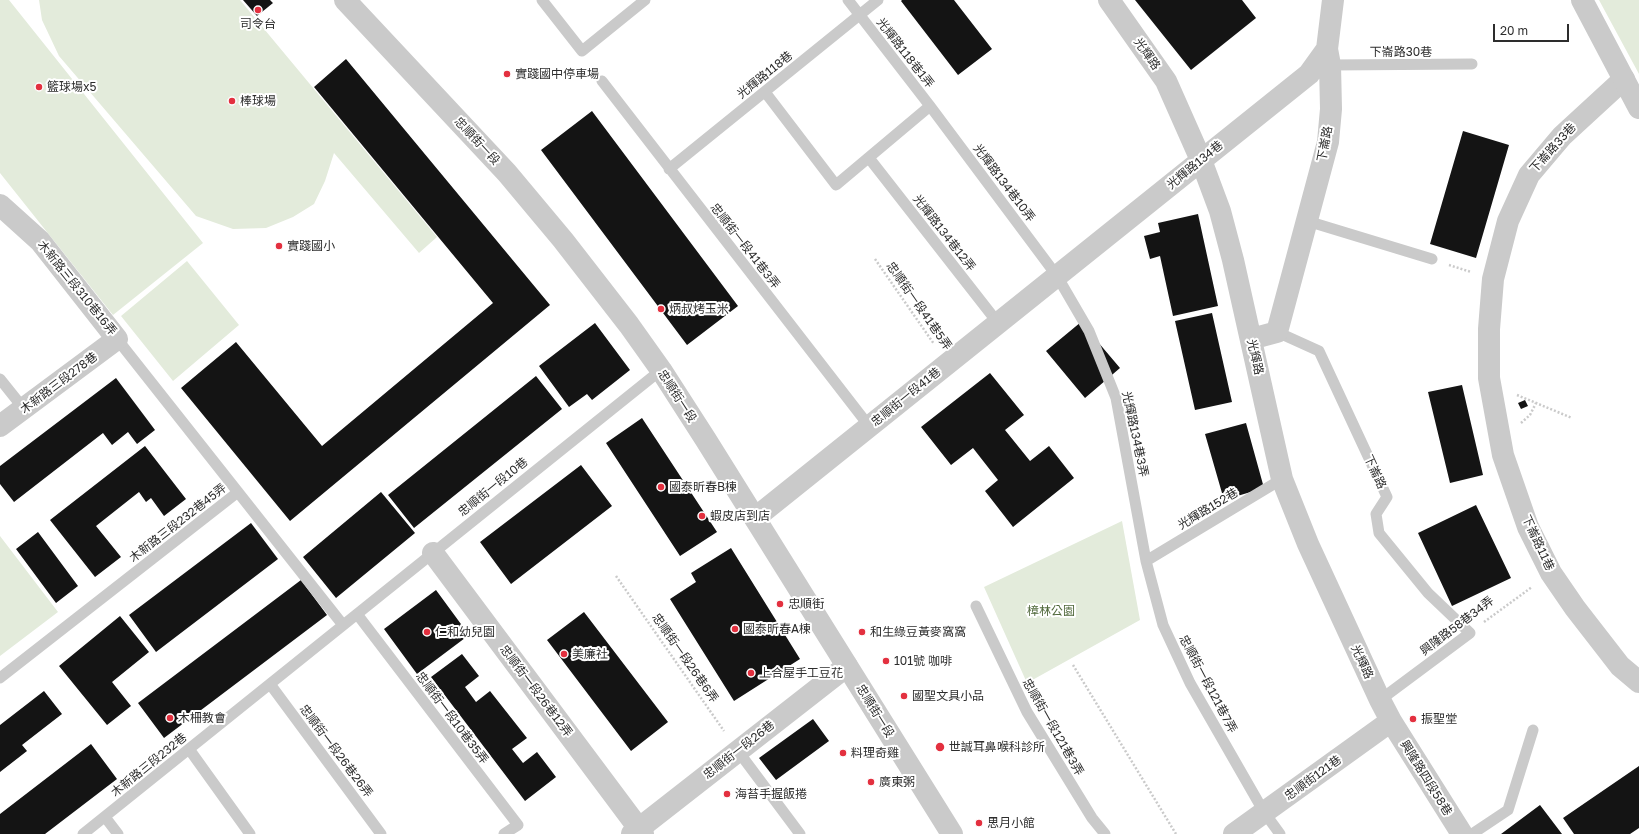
<!DOCTYPE html>
<html>
<head>
<meta charset="utf-8">
<style>
  body { margin:0 }
  #map { position:relative; width:1639px; height:834px; overflow:hidden; background:#fff; font-family:"Golos Text",sans-serif }
  canvas { display:block }
  .scale { position:absolute; left:1493px; top:24px; width:76px; height:18px; box-sizing:border-box; border:2px solid #2d2d2d; border-top:0; padding-left:5px; font-size:12px; line-height:14px; white-space:nowrap; color:#2d2d2d; -webkit-text-stroke:3px #fff; paint-order:stroke }
</style>
</head>
<body>
<div id="map">
<canvas width="1639" height="834"></canvas>
<div class="scale">20 m</div>
</div>
<script>
const c = document.querySelector('canvas').getContext('2d');
c.lineJoin = 'round';
function fillPath(path, color) {
  c.fillStyle = color;
  c.fill(path, 'evenodd');
}
function shape(rows) {
  const path = new Path2D();
  for (const r of rows) {
    path.moveTo(r[0], r[1]);
    for (let i = 2; i < r.length; i += 2) path.lineTo(r[i], r[i + 1]);
  }
  return path;
}
function trace(path, color, width, dash) {
  c.strokeStyle = color;
  c.lineWidth = width;
  c.lineCap = dash ? 'butt' : 'round';
  c.setLineDash(dash || []);
  c.stroke(path);
}
function write(font, color, halo, rows, align = 'center') {
  c.font = font + ' "Golos Text","Noto Sans TC",sans-serif';
  c.lineWidth = 4;
  c.setLineDash([]);
  c.textBaseline = 'middle';
  c.strokeStyle = halo;
  c.fillStyle = color;
  for (const [text, x, y, turn = 0] of rows) {
    c.save();
    c.translate(x, y);
    c.rotate((+turn || 0) * Math.PI / 180);
    c.textAlign = isNaN(turn) ? turn : align;
    if (halo) c.strokeText(text, 0, 0);
    c.fillText(text, 0, 0);
    c.restore();
  }
}
fillPath(shape([
  [0,0,9,0,203,243,113,315,0,173],
  [39,0,240,0,437,237,419,253,334,153,325,181,314,204,293,217,266,228,233,229,196,216,59,56,42,20],
  [1599,0,1639,0,1639,74],
  [187,261,239,325,173,381,121,316],
  [1122,521,1140,620,1027,683,984,587],
  [0,536,58,612,0,656]
]), '#e3ebdb');
fillPath(shape([
  [243,0,270,0,273,3,257,16],
  [902,0,954,0,992,49,958,75,901,1],
  [1135,0,1242,0,1256,18,1191,70],
  [346,59,550,305,290,521,181,388,236,342,322,446,493,303,314,87],
  [592,111,738,306,687,345,541,150],
  [1463,131,1509,145,1476,258,1430,244],
  [1198,214,1218,306,1173,316,1160,256,1150,259,1144,236,1160,232,1158,223],
  [1212,313,1232,402,1195,410,1175,321],
  [1081,322,1120,368,1085,398,1046,351],
  [595,323,630,370,592,400,587,394,569,407,539,366],
  [990,373,1024,415,1005,430,1030,461,1049,446,1074,478,1013,527,985,491,998,480,973,448,951,465,921,427],
  [536,376,562,409,414,528,388,495],
  [116,378,155,430,137,444,128,432,112,445,103,433,14,502,0,484,0,466],
  [1462,385,1483,475,1450,483,1428,392],
  [1525,400,1528,406,1521,409,1518,403],
  [642,418,717,532,680,556,606,443],
  [1246,423,1264,488,1224,500,1205,434],
  [145,446,186,499,164,516,151,498,146,502,139,492,96,526,121,557,95,577,50,520],
  [581,465,612,506,511,584,480,542],
  [381,492,415,533,336,598,303,557],
  [1476,505,1511,578,1452,606,1418,533],
  [251,523,278,559,156,652,129,615],
  [38,532,78,586,56,603,16,549],
  [731,548,800,659,734,701,670,599,696,582,691,573],
  [301,580,327,615,164,738,138,703],
  [436,590,469,635,417,674,384,629],
  [584,612,668,722,631,751,547,640],
  [120,616,149,652,112,682,131,706,107,725,59,666],
  [462,654,479,676,465,687,476,702,490,691,527,738,512,749,523,763,537,752,556,777,525,801,431,677],
  [44,691,62,714,22,745,27,751,0,772,0,725],
  [813,719,829,741,776,780,759,758],
  [91,744,117,779,45,834,0,834,0,814],
  [1639,766,1639,828,1630,834,1574,834,1563,818],
  [1540,805,1562,834,1501,834]
]), '#141414');
trace(shape([
  [875,259,934,344],
  [1449,265,1471,272],
  [1517,395,1572,418],
  [1521,423,1530,415,1536,403],
  [616,576,724,731],
  [1484,622,1532,587],
  [1073,665,1176,834]
]), '#cacaca', 2.5, [2, 2]);
trace(shape([
  [542,0,582,51,645,0],
  [848,0,930,106,1057,276,1089,331,1116,398,1146,561,1163,625,1190,683,1264,812,1280,834],
  [1330,65,1472,64],
  [602,81,869,426],
  [765,92,836,185,930,106],
  [869,158,998,323],
  [669,169,878,0],
  [1307,221,1432,259],
  [1277,332,1319,351,1387,497,1376,514,1379,533,1428,593,1470,633,1380,700],
  [117,339,343,625],
  [0,379,24,409],
  [1146,561,1282,479],
  [976,606,1027,712,1092,818,1105,834],
  [357,614,518,825,504,834],
  [0,678,238,492],
  [270,684,381,834],
  [189,749,250,834],
  [738,751,800,834],
  [105,817,118,834],
  [83,834,661,370],
  [1472,834,1508,810,1533,730]
]), '#cacaca', 11);
trace(shape([
  [1109,0,1166,81,1201,160,1220,211,1233,260,1282,479,1308,544,1380,700,1391,721,1462,834],
  [1624,79,1562,136,1529,175,1508,221,1493,279,1489,329,1489,378,1503,455,1528,527,1551,573,1575,608,1620,666,1639,682],
  [0,205,40,241,117,339,0,426],
  [1251,339,1277,332,1328,142,1331,109,1330,65,1327,49,1333,0],
  [755,518,1309,74,1327,49],
  [433,553,643,834],
  [632,834,847,666],
  [1234,834,1391,721]
]), '#cacaca', 22);
trace(shape([
  [345,0,507,173,563,240,629,325,661,370,706,440,952,834],
  [1582,0,1639,108]
]), '#cacaca', 22);
for (const [x, y, r, color] of [
  [258,10,4,"#e3303f"],
  [507,74,4,"#e3303f"],
  [39,87,4,"#e3303f"],
  [232,101,4,"#e3303f"],
  [279,246,4,"#e3303f"],
  [661,309,4,"#e3303f"],
  [661,487,4,"#e3303f"],
  [702,516,4,"#e3303f"],
  [780,604,4,"#e3303f"],
  [735,629,4,"#e3303f"],
  [427,632,4,"#e3303f"],
  [862,632,4,"#e3303f"],
  [564,654,4,"#e3303f"],
  [886,661,4,"#e3303f"],
  [751,673,4,"#e3303f"],
  [904,696,4,"#e3303f"],
  [170,718,4,"#e3303f"],
  [1413,719,4,"#e3303f"],
  [940,747,5,"#e3303f"],
  [843,753,4,"#e3303f"],
  [871,782,4,"#e3303f"],
  [727,794,4,"#e3303f"],
  [979,823,4,"#e3303f"]
]) {
  const dot = new Path2D();
  dot.arc(x, y, r, 0, 2 * Math.PI);
  c.fillStyle = color;
  c.fill(dot);
  trace(dot, '#fff', 1.5);
}
write('12px', '#2d2d2d', '#fff', [
  ["司令台",258,24,"center"],
  ["實踐國中停車場",515,74],
  ["籃球場x5",47,87],
  ["棒球場",240,101],
  ["實踐國小",287,246],
  ["炳叔烤玉米",669,309],
  ["國泰昕春B棟",669,487],
  ["蝦皮店到店",710,516],
  ["忠順街",788,604],
  ["國泰昕春A棟",743,629],
  ["仁和幼兒園",435,632],
  ["和生綠豆黃麥窩窩",870,632],
  ["美廉社",572,654],
  ["101號 咖啡",894,661],
  ["上合屋手工豆花",759,673],
  ["國聖文具小品",912,696],
  ["木柵教會",178,718],
  ["振聖堂",1421,719],
  ["世誠耳鼻喉科診所",949,747],
  ["料理奇雞",851,753],
  ["廣東粥",879,782],
  ["海苔手握飯捲",735,794],
  ["思月小館",987,823]
], 'left');
write('12px', '#2d2d2d', '#fff', [
  ["下崙路30巷",1401,52],
  ["光輝路118巷1弄",905,53,52],
  ["光輝路",1147,54,55],
  ["光輝路118巷",765,75,-39],
  ["忠順街一段",477,141,47],
  ["下崙路",1325,144,-79],
  ["下崙路33巷",1553,148,-48],
  ["光輝路134巷",1195,165,-39],
  ["光輝路134巷10弄",1004,183,53],
  ["光輝路134巷12弄",944,233,52],
  ["忠順街一段41巷3弄",745,246,52],
  ["木新路三段310巷16弄",77,288,51],
  ["忠順街一段41巷5弄",919,306,55],
  ["光輝路",1255,357,77],
  ["木新路三段278巷",59,383,-37],
  ["忠順街一段",677,396,57],
  ["忠順街一段41巷",906,397,-39],
  ["光輝路134巷3弄",1135,434,78],
  ["下崙路",1375,472,65],
  ["忠順街一段10巷",493,487,-39],
  ["光輝路152巷",1208,509,-31],
  ["木新路三段232巷45弄",178,523,-38],
  ["下崙路11巷",1538,543,65],
  ["興隆路58巷34弄",1457,626,-37],
  ["忠順街一段26巷6弄",685,658,55],
  ["光輝路",1362,662,65],
  ["忠順街一段121巷7弄",1208,684,62],
  ["忠順街一段26巷12弄",536,691,53],
  ["忠順街一段",875,711,58],
  ["忠順街一段10巷35弄",452,718,53],
  ["忠順街一段121巷3弄",1053,727,60],
  ["忠順街一段26巷",739,750,-38],
  ["忠順街一段26巷26弄",336,751,53],
  ["木新路三段232巷",149,765,-39],
  ["忠順街121巷",1313,778,-36],
  ["興隆路四段58巷",1426,778,58]
]);
write('12px', '#50683b', '#fff', [
  ["樟林公園",1051,611]
]);
</script>
</body>
</html>
